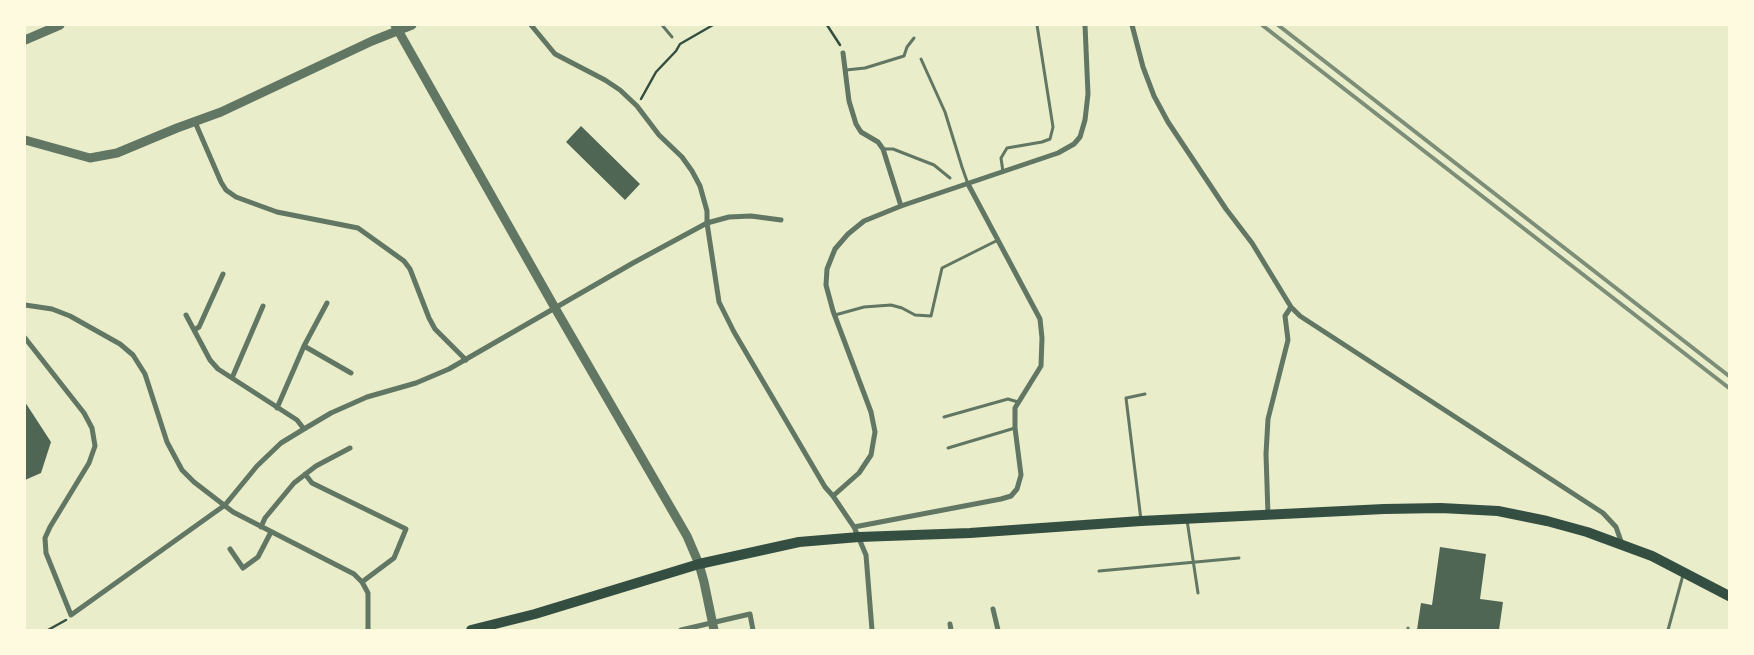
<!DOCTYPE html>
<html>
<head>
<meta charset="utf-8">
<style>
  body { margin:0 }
  #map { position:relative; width:1754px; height:655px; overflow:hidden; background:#e9edc9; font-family:"DejaVu Sans",sans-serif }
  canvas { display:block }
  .frame { position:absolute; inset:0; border:26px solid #fefae0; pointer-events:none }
</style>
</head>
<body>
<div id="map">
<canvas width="1754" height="655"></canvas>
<div class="frame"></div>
</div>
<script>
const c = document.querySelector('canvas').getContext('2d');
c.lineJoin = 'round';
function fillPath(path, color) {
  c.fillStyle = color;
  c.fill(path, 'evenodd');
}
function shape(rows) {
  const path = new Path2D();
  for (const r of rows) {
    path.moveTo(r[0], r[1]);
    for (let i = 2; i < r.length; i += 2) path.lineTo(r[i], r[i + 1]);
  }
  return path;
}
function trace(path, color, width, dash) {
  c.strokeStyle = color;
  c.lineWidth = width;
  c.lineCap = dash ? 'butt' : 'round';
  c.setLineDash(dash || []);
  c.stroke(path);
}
fillPath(shape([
  [581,126,640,184,625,200,566,142],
  [25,402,51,442,41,473,25,480],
  [1440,547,1486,554,1480,599,1503,602,1499,630,1417,630,1421,603,1432,605]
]), '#4f6655');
trace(shape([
  [827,25,840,45],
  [641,99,656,72,676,51,680,44,713,25],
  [48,630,66,620]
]), '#344e41', 2.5);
trace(shape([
  [662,25,672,37],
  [921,59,945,112,962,167,968,184],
  [846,70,865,68,904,56,907,47,914,38],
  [883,149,893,149,934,165,950,178],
  [1003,172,1001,158,1007,148,1042,142,1050,139,1053,127,1037,25],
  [835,315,864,307,891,305,902,308,915,315,931,316,942,268,998,240],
  [944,417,1008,399,1018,402],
  [948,448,1015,428],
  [1141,520,1126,398,1145,394],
  [1187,520,1198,593],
  [1099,571,1239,558],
  [1408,630,1408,628],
  [1668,630,1683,575]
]), '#617663', 3);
trace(shape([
  [531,25,555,54,605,80,620,90,637,106,659,135,682,157,692,171,700,186,707,211,707,223,719,302,734,332,825,487,833,496,854,527,866,555,872,630],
  [1132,25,1143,67,1154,96,1168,122,1226,209,1252,243,1291,307,1300,316,1603,513,1616,527,1622,544],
  [843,53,849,101,856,124,861,132,878,142,883,149,901,206],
  [195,122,221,182,226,190,236,197,277,212,358,228,404,261,410,269,429,318,435,329,466,360],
  [25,305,52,309,70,316,120,344,133,355,145,374,167,442,182,470,194,482,233,512,354,574,362,582,368,593,368,630],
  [186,315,210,360,218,369,297,420,304,429],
  [194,330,199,327,223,274],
  [25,338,84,413,92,428,95,446,89,463,50,527,45,538,46,553,71,615,225,505,257,466,281,443,304,429,331,413,367,397,416,383,449,369,633,263,707,223,729,217,751,216,781,220],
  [304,346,351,373],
  [232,378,263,306],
  [277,408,304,346,327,303],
  [305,474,312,483,406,529,394,558,362,582],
  [833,496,859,473,871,455,875,432,871,412,833,311,826,285,827,269,835,249,848,234,864,221,901,206,1058,153,1074,144,1080,137,1085,120,1088,94,1085,25],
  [1268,515,1266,454,1268,419,1288,340,1285,316,1291,307],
  [261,527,265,518,294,483,316,466,350,448],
  [854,527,1001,499,1011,496,1017,489,1021,475,1015,428,1015,408,1041,366,1042,338,1040,319,968,184],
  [230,549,243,568,258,557,271,532],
  [993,609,998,630],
  [950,624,951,630],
  [681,630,750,614,753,630]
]), '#617663', 5);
trace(shape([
  [395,25,555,308,687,536,699,564,704,582,714,630],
  [25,40,60,25],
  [25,140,90,158,117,153,177,128,221,112,372,41,412,25]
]), '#617663', 9);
trace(shape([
  [471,630,535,614,699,564,799,542,859,537,970,533,1141,521,1384,509,1441,508,1498,511,1547,521,1587,532,1652,556,1729,596]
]), '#344e41', 10);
trace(shape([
  [1262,25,1729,388],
  [1278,25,1729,376]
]), '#7c8e77', 4);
</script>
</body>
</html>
